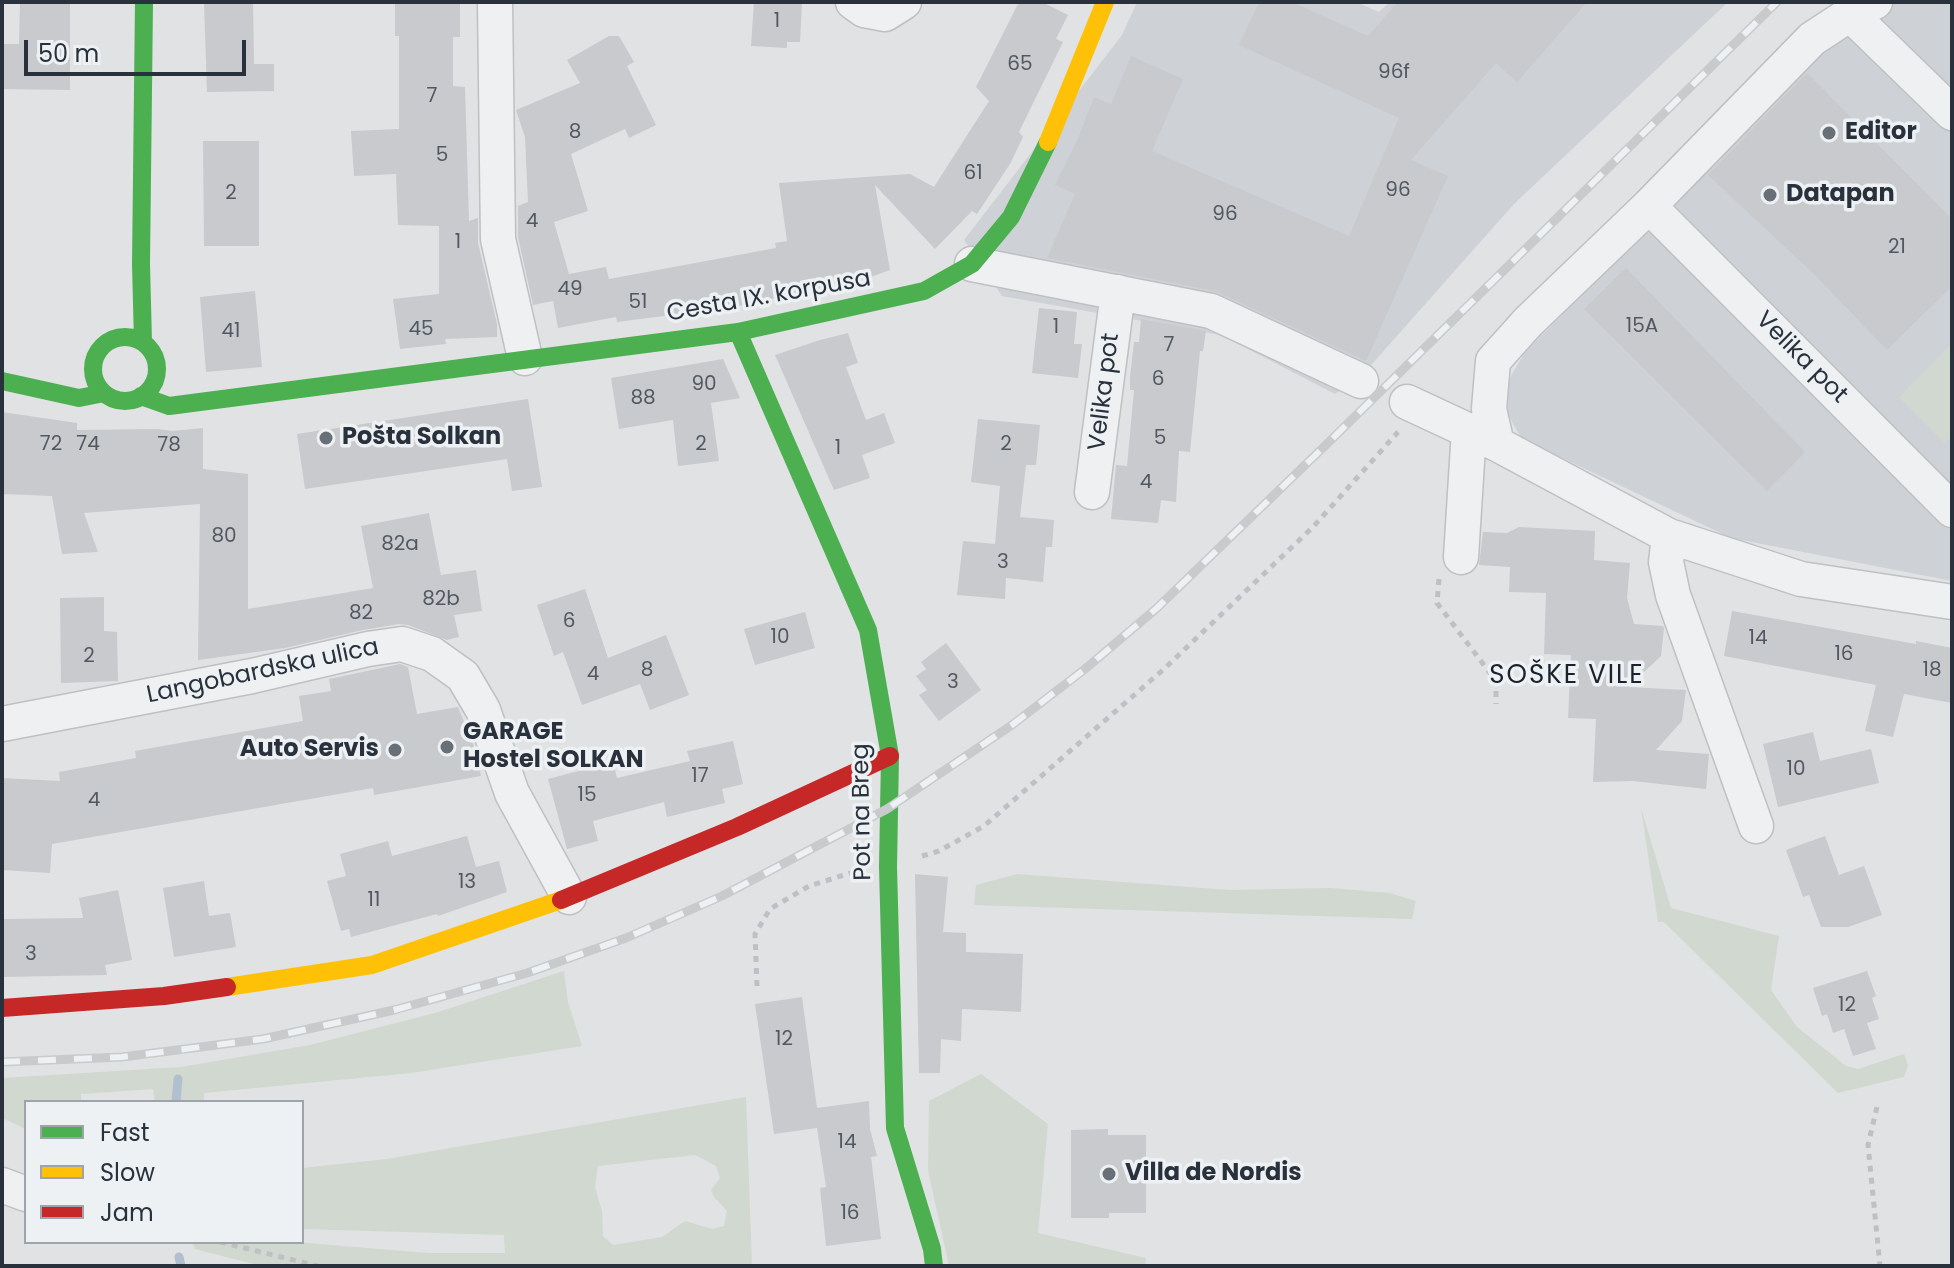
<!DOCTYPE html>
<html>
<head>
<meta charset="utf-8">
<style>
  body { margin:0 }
  #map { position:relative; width:1954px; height:1268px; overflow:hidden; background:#e0e2e4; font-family:Poppins,sans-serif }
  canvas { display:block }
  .frame { position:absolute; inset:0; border:4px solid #29313c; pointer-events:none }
  .legend { position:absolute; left:24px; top:1100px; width:280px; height:144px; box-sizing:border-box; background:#edf1f4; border:2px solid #9fa4aa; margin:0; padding:10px 14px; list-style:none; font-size:24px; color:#29313c }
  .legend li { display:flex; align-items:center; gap:16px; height:40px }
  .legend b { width:40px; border:2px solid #9fa4aa }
  .scale { position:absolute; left:24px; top:40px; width:222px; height:36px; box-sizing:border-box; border:4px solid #29313c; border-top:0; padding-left:10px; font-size:24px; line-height:28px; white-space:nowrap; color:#29313c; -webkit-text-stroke:6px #edf1f4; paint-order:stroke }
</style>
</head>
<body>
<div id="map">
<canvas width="1954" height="1268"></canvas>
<div class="frame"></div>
<ul class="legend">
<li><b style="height:10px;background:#4caf50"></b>Fast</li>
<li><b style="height:10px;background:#ffc107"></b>Slow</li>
<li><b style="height:10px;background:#c62828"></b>Jam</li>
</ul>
<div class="scale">50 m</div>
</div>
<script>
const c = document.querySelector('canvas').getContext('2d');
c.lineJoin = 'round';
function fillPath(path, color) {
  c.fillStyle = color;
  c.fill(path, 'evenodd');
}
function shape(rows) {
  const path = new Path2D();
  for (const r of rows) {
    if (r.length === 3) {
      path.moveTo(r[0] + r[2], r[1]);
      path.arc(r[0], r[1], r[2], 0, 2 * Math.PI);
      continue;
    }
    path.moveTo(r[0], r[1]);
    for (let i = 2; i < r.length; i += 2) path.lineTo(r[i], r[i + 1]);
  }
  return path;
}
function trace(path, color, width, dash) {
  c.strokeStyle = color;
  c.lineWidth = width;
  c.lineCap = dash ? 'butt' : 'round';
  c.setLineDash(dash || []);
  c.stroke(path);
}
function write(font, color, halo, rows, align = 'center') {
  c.font = font + ' Poppins,sans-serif';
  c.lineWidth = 7;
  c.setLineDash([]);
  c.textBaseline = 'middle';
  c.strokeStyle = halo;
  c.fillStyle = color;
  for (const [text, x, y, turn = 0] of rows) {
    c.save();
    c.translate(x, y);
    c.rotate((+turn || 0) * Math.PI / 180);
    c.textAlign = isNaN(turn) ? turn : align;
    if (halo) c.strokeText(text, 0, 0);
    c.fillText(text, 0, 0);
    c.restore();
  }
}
fillPath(shape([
  [1137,2,1356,2,1379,12,1390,2,1728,2,1514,204,1365,372,1335,394,1221,335,1002,296,964,240,1122,35],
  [1893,2,1952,2,1952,581,1731,538,1522,439,1498,398,1525,352,1629,247,1815,45,1883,11]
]), '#ced2d7');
fillPath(shape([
  [1952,343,1952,436,1945,443,1899,397],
  [1641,808,1671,908,1779,936,1771,990,1797,1027,1846,1066,1858,1069,1904,1054,1908,1065,1904,1077,1838,1093,1664,922,1658,922],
  [1017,874,1229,890,1331,888,1390,893,1416,901,1412,919,974,905,976,885],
  [564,971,568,1002,582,1046,411,1073,204,1093,204,1102,155,1102,153,1089,81,1094,81,1102,26,1102,26,1129,2,1118,2,1078,181,1067,310,1045,435,1013],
  [981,1074,1048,1124,1038,1233,1146,1258,1145,1266,949,1266,928,1170,929,1101],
  [746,1097,752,1266,261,1266,195,1249,192,1242,295,1242,428,1253,505,1253,504,1235,302,1229,302,1168,387,1159],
  [695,1155,716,1166,720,1178,711,1190,714,1197,727,1211,724,1226,712,1229,685,1221,662,1237,613,1245,603,1236,602,1211,595,1187,598,1166]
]), '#d1d8d0');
trace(shape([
  [176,1102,178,1079],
  [179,1257,181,1266]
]), '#b0c0ce', 9);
fillPath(shape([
  [20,2,70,2,70,90,2,89,2,44,19,44],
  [204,2,253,2,254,64,274,64,274,91,207,92],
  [395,2,460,2,460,37,453,37,453,86,465,87,469,221,478,218,478,243,497,324,497,337,445,339,446,344,400,349,393,299,439,294,439,226,398,225,396,174,354,176,351,131,399,129,399,36,395,36],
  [754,2,802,2,800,42,787,42,787,48,751,46],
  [1019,2,1042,2,1068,15,1056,39,1063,42,1019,132,1023,137,1010,164,977,214,972,211,935,249,875,185,890,270,868,278,734,307,617,322,616,317,558,328,553,301,533,305,518,237,518,206,528,202,525,137,516,110,580,83,567,60,609,36,619,36,634,62,627,66,656,125,629,138,625,129,571,154,588,211,554,222,569,274,606,267,609,279,776,248,775,243,787,241,779,183,910,174,934,187,989,101,976,87],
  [1259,2,1292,2,1368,36,1398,2,1587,2,1517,82,1496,63,1411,160,1448,176,1366,361,1215,291,1047,258,1075,194,1055,185,1078,138,1094,97,1111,104,1131,56,1183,79,1152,151,1349,236,1399,118,1239,45],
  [1807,73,1952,219,1952,286,1887,350,1815,275,1708,175],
  [203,141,259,141,259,246,204,246],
  [1626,268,1805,452,1767,491,1584,309],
  [255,291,262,367,206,372,200,297],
  [1039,308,1077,312,1074,344,1082,344,1078,378,1032,373],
  [1141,319,1206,331,1203,351,1200,351,1190,452,1179,451,1176,502,1161,500,1158,523,1111,519,1116,465,1127,466,1134,390,1130,390,1130,377,1134,342,1139,342],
  [848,333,858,363,846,367,866,420,884,413,895,443,862,455,870,478,834,490,775,355,820,340],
  [723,359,740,398,711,403,719,461,678,466,673,420,619,429,611,378],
  [528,399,542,487,512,491,507,459,305,489,297,434],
  [2,412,77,423,77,430,158,429,172,431,203,428,203,469,248,474,248,609,373,588,361,526,429,513,441,575,476,570,482,611,454,615,459,637,447,640,408,625,399,624,363,630,285,648,198,660,200,504,84,513,98,552,62,554,52,496,2,494],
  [978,419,1040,425,1036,465,1026,465,1020,517,1054,520,1052,547,1046,547,1043,582,1006,578,1005,599,957,595,963,541,995,544,1000,486,971,482],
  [1519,527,1595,531,1594,560,1630,563,1627,598,1634,624,1663,626,1664,628,1661,656,1628,687,1686,690,1682,721,1656,750,1709,754,1706,789,1633,781,1593,782,1596,719,1568,718,1571,655,1544,654,1546,593,1509,592,1510,567,1479,565,1483,532,1507,533],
  [585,589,608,658,666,635,689,695,650,710,640,684,582,705,563,652,554,656,537,605],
  [104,597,104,631,117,632,118,681,61,683,60,598],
  [1732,611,1916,644,1916,641,1952,648,1952,703,1904,694,1893,737,1865,731,1876,685,1724,656],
  [805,612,815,648,755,665,744,629],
  [946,643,981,690,939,721,919,695,927,690,916,676,926,669,921,662],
  [400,664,408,667,417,714,458,707,478,756,481,776,374,795,373,788,52,844,50,873,2,870,2,778,60,781,59,772,136,758,135,751,303,721,299,696,331,691,329,679],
  [1813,732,1820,761,1871,749,1879,783,1778,807,1763,744],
  [733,741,743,784,722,789,725,803,667,817,664,802,593,821,598,841,567,849,548,779,613,762,617,778,690,761,687,751],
  [467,836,476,867,499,861,507,892,438,916,437,914,351,937,349,929,341,931,327,881,346,876,340,854,388,841,392,856],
  [1825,836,1839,875,1864,866,1882,915,1848,927,1821,927,1809,895,1803,897,1786,850],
  [915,874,948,877,943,932,966,933,966,952,1023,954,1021,1012,962,1009,961,1041,941,1039,940,1073,919,1073],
  [204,881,209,916,230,913,236,947,174,957,163,888],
  [118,890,132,960,105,965,107,975,2,977,2,919,83,918,79,898],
  [1867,971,1876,996,1872,998,1879,1019,1867,1023,1876,1049,1853,1056,1844,1029,1833,1033,1827,1014,1822,1016,1813,988],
  [802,997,817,1108,869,1101,870,1129,877,1156,871,1157,881,1239,826,1246,820,1188,826,1187,817,1128,774,1134,755,1004],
  [1108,1129,1108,1135,1146,1135,1146,1213,1109,1213,1109,1218,1071,1218,1071,1130]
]), '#c8cacd');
const street = shape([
  [495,2,498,239,525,358],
  [853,2,864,10,885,14,904,2],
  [1850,14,1952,113],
  [1649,206,1952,510],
  [972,264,1211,311,1361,381],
  [1407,402,1497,444,1669,536,1801,579,1952,602],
  [1497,444,1489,409,1493,361,1528,322,1649,206,1812,39,1850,14,1875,2],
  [1092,492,1118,292],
  [1669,536,1666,562,1673,595,1756,826],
  [1461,557,1469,430],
  [2,724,252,676,368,649,402,644,432,654,463,676,483,710,512,793,569,897],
  [2,1185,26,1194]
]);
trace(street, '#bec0c2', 37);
trace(shape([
  [1439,579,1437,603,1496,681,1496,704],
  [922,856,939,851,984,826,1164,669,1313,527,1398,432],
  [757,986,755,934,770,909,809,886,854,872],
  [1877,1107,1868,1145,1880,1266],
  [220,1242,318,1266]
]), '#bec1c3', 5, [6, 6]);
trace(street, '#eff0f1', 34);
trace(shape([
  [738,332,868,630,890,756,888,867,895,1128,932,1249,934,1266],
  [125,369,32],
  [143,342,141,264,144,2],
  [2,381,79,398,104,393],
  [141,396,169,406,738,332,924,291,972,264,1011,217,1048,142]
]), '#4caf50', 18);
trace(shape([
  [1048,142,1105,2],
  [227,987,372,965,561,900]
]), '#ffc107', 18);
trace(shape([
  [561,900,737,827,890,756],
  [2,1008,164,996,227,987]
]), '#c62828', 18);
const rail = shape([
  [2,1062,122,1057,263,1039,394,1010,527,973,626,938,722,896,887,809,1012,725,1085,669,1157,608,1332,439,1777,2]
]);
trace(rail, '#c8cacc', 9);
trace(rail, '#edf1f4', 6, [18]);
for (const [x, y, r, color] of [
  [1829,133,8,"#696f77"],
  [1770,195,8,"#696f77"],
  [326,438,8,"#696f77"],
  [447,747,8,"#696f77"],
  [395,750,8,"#696f77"],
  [1109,1174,8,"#696f77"]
]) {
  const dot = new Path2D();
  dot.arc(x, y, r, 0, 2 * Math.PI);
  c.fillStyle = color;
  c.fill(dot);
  trace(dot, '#edf1f4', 3);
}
write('20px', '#525861', null, [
  ["1",777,22],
  ["65",1020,65],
  ["96f",1394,73],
  ["7",432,97],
  ["8",575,133],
  ["5",442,156],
  ["61",973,174],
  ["96",1398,191],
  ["2",231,194],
  ["96",1225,215],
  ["4",532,222],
  ["1",458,243],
  ["21",1897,248],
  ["49",570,290],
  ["51",638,303],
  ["15A",1642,327],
  ["1",1056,328],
  ["45",421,330],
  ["41",231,332],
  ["7",1169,346],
  ["6",1158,380],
  ["90",704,385],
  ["88",643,399],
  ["5",1160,439],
  ["72",51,445],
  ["74",88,445],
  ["2",701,445],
  ["2",1006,445],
  ["78",169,446],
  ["1",838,449],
  ["4",1146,483],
  ["80",224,537],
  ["82a",400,545],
  ["3",1003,563],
  ["82b",441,600],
  ["82",361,614],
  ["6",569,622],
  ["10",780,638],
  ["14",1758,639],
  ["16",1844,655],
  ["2",89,657],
  ["8",647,671],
  ["18",1932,671],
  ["4",593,675],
  ["3",953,683],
  ["10",1796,770],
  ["17",700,777],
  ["15",587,796],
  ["4",94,801],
  ["13",467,883],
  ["11",374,901],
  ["3",31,955],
  ["12",1847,1006],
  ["12",784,1040],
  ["14",847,1143],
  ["16",850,1214]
]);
write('bold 24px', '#29313c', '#edf1f4', [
  ["Editor",1845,133],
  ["Datapan",1786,195],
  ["Pošta Solkan",342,438],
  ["GARAGE",463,733],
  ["Hostel SOLKAN",463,761],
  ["Auto Servis",379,750,"right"],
  ["Villa de Nordis",1125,1174]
], 'left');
write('24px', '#29313c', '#edf1f4', [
  ["Cesta IX. korpusa",769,297,-10],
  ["Velika pot",1801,358,45],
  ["Velika pot",1105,392,-83],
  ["Langobardska ulica",263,672,-12],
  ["Pot na Breg",863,812,-91]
]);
c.letterSpacing = '2px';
write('26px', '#1b222d', '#edf1f4', [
  ["SOŠKE VILE",1567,676]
]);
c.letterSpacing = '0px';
</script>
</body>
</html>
